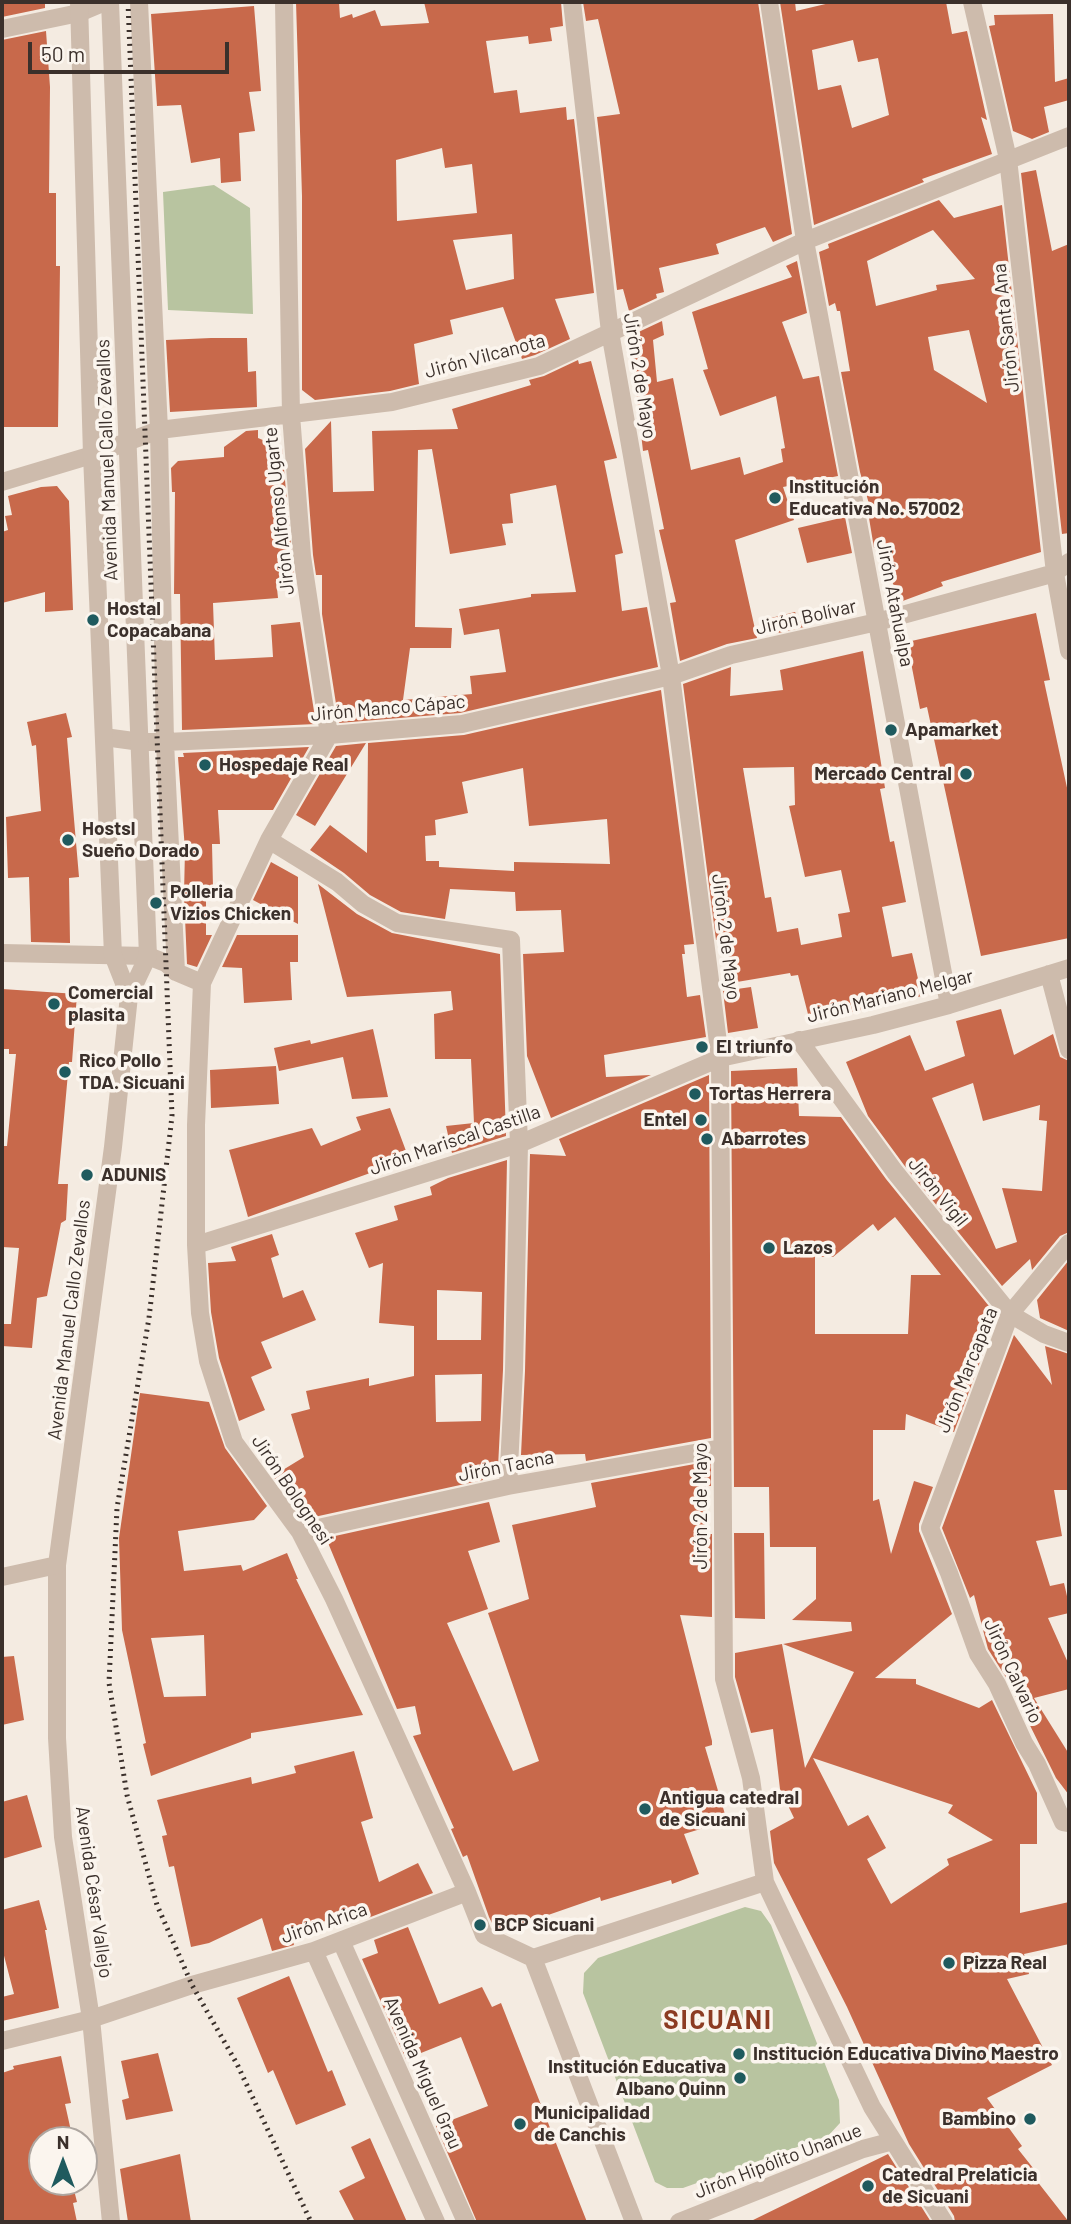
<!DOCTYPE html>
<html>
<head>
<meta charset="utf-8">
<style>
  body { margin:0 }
  #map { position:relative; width:1071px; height:2224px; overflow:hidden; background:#f4ebe1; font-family:Barlow,sans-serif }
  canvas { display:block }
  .frame { position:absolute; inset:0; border:4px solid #3b302b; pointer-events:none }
  .north { position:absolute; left:28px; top:2126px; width:70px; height:70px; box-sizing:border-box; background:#fbf5ee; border:2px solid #aea6a0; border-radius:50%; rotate:0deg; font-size:19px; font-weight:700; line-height:28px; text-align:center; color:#3b302b }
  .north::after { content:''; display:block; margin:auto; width:24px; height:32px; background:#1f5a5e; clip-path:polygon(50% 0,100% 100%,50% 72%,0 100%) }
  .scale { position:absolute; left:28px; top:42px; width:201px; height:32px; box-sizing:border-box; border:4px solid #3b302b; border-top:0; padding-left:9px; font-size:21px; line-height:24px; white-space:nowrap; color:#3b302b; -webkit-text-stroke:5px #fbf5ee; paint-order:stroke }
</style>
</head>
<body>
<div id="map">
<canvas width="1071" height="2224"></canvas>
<div class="frame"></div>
<div class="north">N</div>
<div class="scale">50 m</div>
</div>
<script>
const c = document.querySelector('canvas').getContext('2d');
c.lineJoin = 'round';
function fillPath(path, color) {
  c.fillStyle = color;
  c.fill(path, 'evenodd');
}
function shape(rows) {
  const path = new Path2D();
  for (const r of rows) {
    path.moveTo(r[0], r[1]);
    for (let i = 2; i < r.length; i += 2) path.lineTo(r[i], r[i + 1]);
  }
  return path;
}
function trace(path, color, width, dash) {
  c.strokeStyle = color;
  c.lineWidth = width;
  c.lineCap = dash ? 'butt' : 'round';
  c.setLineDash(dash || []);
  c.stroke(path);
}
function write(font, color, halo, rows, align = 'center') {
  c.font = font + ' Barlow,sans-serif';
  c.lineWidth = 7;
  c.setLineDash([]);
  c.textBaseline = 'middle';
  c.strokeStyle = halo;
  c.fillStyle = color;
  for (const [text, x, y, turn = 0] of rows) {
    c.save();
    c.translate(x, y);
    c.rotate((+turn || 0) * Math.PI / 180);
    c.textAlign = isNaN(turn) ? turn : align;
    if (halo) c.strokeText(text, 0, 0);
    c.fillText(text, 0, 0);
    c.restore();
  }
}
fillPath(shape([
  [214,185,250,208,253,314,168,310,163,192],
  [745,1907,761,1911,771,1925,839,2100,840,2123,828,2136,683,2188,667,2188,655,2182,583,1993,584,1973,598,1958]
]), '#b8c4a0');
fillPath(shape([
  [2,2,45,2,45,8,2,17],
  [296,2,339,2,340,18,352,14,353,18,375,10,381,26,429,23,424,2,561,2,563,26,550,28,552,41,529,44,528,36,486,41,494,93,517,90,520,113,566,107,567,120,574,119,594,293,555,299,570,339,535,355,522,359,503,307,450,320,453,334,414,344,419,384,390,391,315,400,302,390,302,196],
  [442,148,445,168,472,164,477,213,397,221,396,160],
  [512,234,514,279,466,290,453,240],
  [583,2,758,2,792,234,773,242,765,227,716,244,719,254,659,268,664,292,656,294,657,298,629,311,623,289,617,290,597,117,620,114,598,19,586,21],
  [780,2,795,2,796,11,834,2,946,2,952,34,967,31,987,120,981,117,992,154,922,179,924,182,814,225],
  [853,40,858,62,878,58,889,115,852,128,841,85,818,90,812,50],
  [254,6,261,91,249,92,255,131,239,133,241,181,221,183,220,158,191,163,181,105,157,106,151,14],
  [1053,14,1055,82,1069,78,1069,100,1044,107,1049,132,1032,139,1013,131,989,26,995,25,994,15],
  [46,31,50,87,49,193,56,193,56,266,60,266,58,427,2,427,2,40],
  [1036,170,1052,251,1069,244,1069,533,1062,534,1021,173],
  [939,200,954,218,1002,205,1041,552,941,582,943,586,900,602,879,547,874,548,868,512,871,511,860,472,841,372,850,371,840,311,837,311,835,303,829,306,819,252,829,248,828,244],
  [933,230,975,279,936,285,937,290,876,306,867,261],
  [969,330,987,403,934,370,928,337],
  [797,261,807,313,782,322,803,379,819,376,838,476,783,487,794,520,735,540,757,638,727,644,680,661,670,603,676,602,659,530,664,529,648,450,643,451,630,336,662,321,664,335,653,340,657,382,673,378,691,470,740,457,744,475,783,462,781,449,785,448,776,396,720,416,703,370,708,369,692,312,792,277,786,266],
  [211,338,247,338,248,372,256,371,257,407,170,412,166,340],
  [578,360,579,364,591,361,617,458,604,461,623,553,615,555,622,611,647,607,658,667,460,713,339,723,322,614,322,575,316,575,313,555,305,449,331,421,333,492,374,491,372,431,458,429,452,409,531,385,529,380,544,376],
  [432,449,450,554,506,545,502,524,513,523,510,494,556,485,576,592,531,594,531,597,459,609,464,635,499,629,506,672,470,676,472,694,403,700,410,648,451,648,452,628,415,627,418,450],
  [258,430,258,438,282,448,294,577,276,579,278,598,213,603,215,660,273,657,271,625,300,622,316,724,182,730,180,594,174,594,175,492,172,492,171,468,178,461,224,457,224,447,246,431],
  [57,486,69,501,73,610,45,612,45,592,2,603,2,532,8,530,5,516,12,515,8,496,41,487],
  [845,517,852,553,807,563,798,528],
  [795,612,804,627,774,634,771,618],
  [1036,613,1050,680,1044,681,1069,797,1069,938,981,956,927,707,920,709,907,642],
  [863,651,885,788,880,789,890,842,894,841,906,902,882,907,892,957,912,953,922,996,810,1022,798,975,791,976,790,973,731,983,723,939,716,940,683,684,731,667,730,696,783,690,780,670],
  [794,767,795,805,789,806,805,877,841,870,850,912,838,914,842,937,801,945,798,928,777,932,771,897,765,898,743,768],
  [661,690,694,944,684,945,685,954,682,954,687,997,700,995,706,1037,604,1055,606,1077,651,1075,551,1118,527,1056,523,954,564,952,561,910,516,911,515,892,450,889,445,919,401,912,370,895,344,873,310,850,330,825,367,853,368,743,464,735],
  [523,768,529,826,607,819,610,864,514,862,514,871,439,867,439,861,426,861,425,836,436,835,435,820,468,813,462,782],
  [66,713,72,737,67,738,79,877,69,878,70,943,31,942,29,877,8,878,6,817,41,811,36,745,32,746,27,722],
  [366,743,315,826,296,815,336,746],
  [309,747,273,810,218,810,220,844,212,844,213,888,206,889,206,935,212,935,197,967,187,964,184,894,185,850,178,757,184,757,183,753],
  [271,862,298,877,298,924,253,900],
  [318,884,357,914,392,933,500,954,506,1136,452,1153,446,1126,474,1123,471,1059,435,1059,434,1014,453,1010,451,991,347,997],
  [237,935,298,935,298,962,290,962,292,1000,244,1003,242,968,222,967],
  [751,987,758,1028,728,1033,723,991],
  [2,989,77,994,72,1062,69,1062,58,1184,68,1184,66,1220,61,1223,47,1296,37,1298,32,1348,2,1346,3,1324,11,1324,19,1248,2,1247,2,1146,7,1146,16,1054,9,1054,9,1049,2,1049],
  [1001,1009,1014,1055,1053,1034,1060,1057,1069,1061,1069,1232,1060,1236,1032,1270,1030,1259,1002,1286,904,1165,868,1116,846,1062,910,1035,925,1071,965,1056,956,1021],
  [973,1083,983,1121,1040,1105,1039,1120,1047,1121,1042,1191,1002,1188,1017,1242,996,1249,932,1098],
  [373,1029,388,1097,352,1099,343,1057,279,1071,274,1048,310,1040,311,1044],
  [276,1066,279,1104,211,1108,210,1070],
  [797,1068,799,1116,841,1117,886,1179,997,1316,954,1432,906,1414,905,1430,873,1430,873,1501,879,1499,891,1554,914,1481,933,1487,919,1524,919,1531,952,1614,875,1678,916,1679,916,1684,979,1708,992,1700,1037,1793,1037,1844,1020,1844,1020,1913,1069,1902,1069,1944,1024,1954,1029,1974,1007,1979,1052,2065,987,2098,1022,2146,1018,2149,1037,2173,1033,2176,1069,2222,955,2222,954,2216,909,2144,847,2007,774,1863,770,1831,794,1818,780,1789,773,1729,751,1733,735,1677,735,1653,782,1644,805,1768,854,1672,783,1644,852,1631,851,1622,792,1620,816,1599,816,1547,770,1547,769,1487,734,1487,731,1071],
  [895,1217,941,1275,911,1275,908,1334,815,1334,815,1257,833,1257,873,1224,878,1231],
  [813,1758,953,1805,948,1813,993,1840,947,1859,949,1865,891,1904,867,1859,886,1848,868,1815,848,1826],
  [709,1075,711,1438,586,1461,585,1454,521,1455,525,1371,530,1154,566,1156,559,1139],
  [390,1108,409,1159,248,1217,229,1150,312,1128,321,1146,361,1130,356,1117],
  [507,1160,503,1370,498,1467,480,1468,483,1480,305,1519,273,1476,304,1457,291,1414,310,1409,306,1391,369,1378,369,1386,414,1376,414,1326,379,1323,383,1263,369,1268,355,1233,398,1220,394,1206,432,1195,430,1187,448,1178],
  [437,1290,482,1292,481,1340,437,1340],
  [482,1374,481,1421,436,1422,435,1375],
  [272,1234,279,1255,271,1258,283,1298,303,1290,316,1320,261,1342,272,1368,251,1377,265,1410,239,1421,219,1358,211,1312,208,1263,236,1261,231,1247],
  [1069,1260,1069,1331,1040,1318,1037,1300],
  [1014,1335,1052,1385,1045,1346,1069,1354,1069,1490,1054,1490,1062,1536,1036,1541,1050,1586,1064,1583,1069,1605,1069,1613,1048,1618,1069,1665,1069,1689,1034,1698,1069,1754,1069,1795,1056,1778,1007,1679,988,1649,974,1595,970,1598,942,1528],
  [140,1393,209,1402,225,1448,267,1506,254,1520,178,1531,184,1571,241,1565,243,1571,287,1553,298,1579,296,1579,363,1715,251,1733,251,1738,151,1776,143,1744,146,1743,122,1630,119,1538],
  [204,1635,206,1696,164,1697,151,1638],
  [711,1461,711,1486,706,1486,705,1534,712,1534,712,1617,680,1615,712,1741,712,1745,705,1747,727,1821,684,1834,699,1874,672,1884,671,1880,601,1901,600,1897,502,1931,494,1927,489,1917,467,1855,463,1857,451,1829,454,1828,413,1736,421,1734,415,1706,397,1709,326,1538,489,1502,500,1542,468,1551,488,1609,447,1623,513,1771,539,1761,488,1613,529,1599,512,1525,596,1507,591,1483],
  [734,1533,764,1533,765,1619,735,1618],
  [14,1656,24,1720,2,1725,2,1657],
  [354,1751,373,1818,361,1822,379,1882,418,1863,433,1893,368,1918,367,1911,309,1925,291,1934,294,1945,272,1951,262,1918,209,1943,191,1947,174,1866,169,1867,162,1836,167,1835,157,1800,251,1777,252,1784,296,1773,294,1766],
  [27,1795,42,1847,2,1859,2,1802],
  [39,1900,47,1930,45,1930,59,2008,2,2021,2,1997,14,1994,2,1948,2,1910],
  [408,1927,439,2004,482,1987,492,2007,501,2003,587,2222,477,2222,436,2126,488,2106,461,2037,406,2059,362,1959,378,1953,374,1940],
  [289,1976,328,2072,332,2070,346,2105,296,2125,273,2070,268,2073,237,1998],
  [158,2053,173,2111,126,2120,122,2100,129,2098,121,2061],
  [61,2056,71,2103,65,2104,73,2140,42,2140,42,2182,72,2182,77,2202,73,2203,77,2222,2,2222,2,2073,14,2069,13,2066],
  [370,2138,407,2222,355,2222,339,2191,365,2178,351,2147],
  [180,2154,191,2222,128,2222,120,2169],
  [888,2154,931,2222,749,2222]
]), '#c8694b');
trace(shape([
  [139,2,159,430,165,742,176,972],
  [284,2,291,415,302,556,329,735,269,840,202,983,196,1125,196,1245,200,1313,208,1361,234,1442,300,1532,334,1599,467,1892,484,1935,533,1958],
  [572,2,610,332,671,676,720,1058,724,1679,751,1778,765,1882,872,2107,944,2222],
  [769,2,805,241,949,1005],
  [972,2,1008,159,1055,573,1069,651],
  [2,29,79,13,105,2],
  [2,482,92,455,159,430,392,402,539,366,805,241,1069,136],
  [104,737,141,742,165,742,329,735,462,724,671,676,731,655,877,622,1055,573,1069,562],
  [269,840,337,882,363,904,397,923,511,940,519,1144,514,1370,508,1486],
  [2,953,148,956,166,963,176,972,202,983],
  [1049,974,1069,1050],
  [799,1040,895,1172,1010,1314,1044,1334,1069,1343],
  [1069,1243,1010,1314,930,1528,949,1573,978,1654,997,1684,1024,1743,1037,1764,1063,1822,1069,1823],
  [196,1245,519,1144,720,1058,873,1025,949,1005,1069,968],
  [300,1532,508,1486,722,1448],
  [57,1565,57,1738,63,1837,91,2019,111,2222],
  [341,1941,466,2222],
  [314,1951,436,2222],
  [533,1958,634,2222],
  [533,1958,765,1882],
  [2,2041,91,2019,192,1985,314,1951,467,1892],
  [679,2222,863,2149,893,2141]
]), '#cdbbac', 18);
trace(shape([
  [79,2,92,455,113,955,129,996],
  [2,1577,57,1565,113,1147,129,996,148,956,110,2]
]), '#cdbbac', 18);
trace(shape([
  [128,2,172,1116,149,1318,117,1508,109,1683,127,1795,157,1905,192,1985,237,2064,311,2222]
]), '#3b302b', 5, [2, 5]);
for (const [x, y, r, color] of [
  [775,498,7,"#1f5a5e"],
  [93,620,7,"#1f5a5e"],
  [891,730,7,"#1f5a5e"],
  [205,765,7,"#1f5a5e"],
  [966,774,7,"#1f5a5e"],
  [68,840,7,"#1f5a5e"],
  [156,903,7,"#1f5a5e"],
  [54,1004,7,"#1f5a5e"],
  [702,1047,7,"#1f5a5e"],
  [65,1072,7,"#1f5a5e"],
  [695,1094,7,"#1f5a5e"],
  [701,1120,7,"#1f5a5e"],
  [707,1139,7,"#1f5a5e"],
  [87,1175,7,"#1f5a5e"],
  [769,1248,7,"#1f5a5e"],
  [645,1809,7,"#1f5a5e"],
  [480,1925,7,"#1f5a5e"],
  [949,1963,7,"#1f5a5e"],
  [739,2054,7,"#1f5a5e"],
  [740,2078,7,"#1f5a5e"],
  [1030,2119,7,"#1f5a5e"],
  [520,2124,7,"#1f5a5e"],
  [868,2186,7,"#1f5a5e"]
]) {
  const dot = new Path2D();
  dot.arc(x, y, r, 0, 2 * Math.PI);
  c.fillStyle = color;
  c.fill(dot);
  trace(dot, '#fbf5ee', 2.5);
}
write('19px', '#3b302b', '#fbf5ee', [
  ["Jirón Santa Ana",1006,328,-96],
  ["Jirón Vilcanota",485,356,-15],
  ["Jirón 2 de Mayo",640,376,81],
  ["Avenida Manuel Callo Zevallos",107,460,-92],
  ["Jirón Alfonso Ugarte",279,511,-96],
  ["Jirón Atahualpa",895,603,79],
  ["Jirón Bolívar",806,617,-13],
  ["Jirón Manco Cápac",388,708,-5],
  ["Jirón 2 de Mayo",726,937,83],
  ["Jirón Mariano Melgar",890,996,-14],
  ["Jirón Mariscal Castilla",455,1140,-19],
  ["Jirón Vigil",938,1192,51],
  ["Avenida Manuel Callo Zevallos",69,1320,-83],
  ["Jirón Marcapata",967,1370,-68],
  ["Jirón Tacna",506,1466,-11],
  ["Jirón Bolognesi",292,1490,56],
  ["Jirón 2 de Mayo",701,1506,-90],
  ["Jirón Calvario",1013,1671,65],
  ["Avenida César Vallejo",94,1892,82],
  ["Jirón Arica",324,1923,-19],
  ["Avenida Miguel Grau",423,2073,66],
  ["Jirón Hipólito Unanue",778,2161,-21]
]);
write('bold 19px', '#3b302b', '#fbf5ee', [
  ["Institución",789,487],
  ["Educativa No. 57002",789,509],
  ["Hostal",107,609],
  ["Copacabana",107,631],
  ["Apamarket",905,730],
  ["Hospedaje Real",219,765],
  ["Mercado Central",952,774,"right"],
  ["Hostsl",82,829],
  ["Sueño Dorado",82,851],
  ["Polleria",170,892],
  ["Vizios Chicken",170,914],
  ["Comercial",68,993],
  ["plasita",68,1015],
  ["El triunfo",716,1047],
  ["Rico Pollo",79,1061],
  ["TDA. Sicuani",79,1083],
  ["Tortas Herrera",709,1094],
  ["Entel",687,1120,"right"],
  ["Abarrotes",721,1139],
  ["ADUNIS",101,1175],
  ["Lazos",783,1248],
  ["Antigua catedral",659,1798],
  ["de Sicuani",659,1820],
  ["BCP Sicuani",494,1925],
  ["Pizza Real",963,1963],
  ["Institución Educativa Divino Maestro",753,2054],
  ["Institución Educativa",726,2067,"right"],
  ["Albano Quinn",726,2089,"right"],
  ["Municipalidad",534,2113],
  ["de Canchis",534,2135],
  ["Bambino",1016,2119,"right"],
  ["Catedral Prelaticia",882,2175],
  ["de Sicuani",882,2197]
], 'left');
c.letterSpacing = '2px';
write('bold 26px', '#8c3b22', '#fbf5ee', [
  ["SICUANI",718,2020]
]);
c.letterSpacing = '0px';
</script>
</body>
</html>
